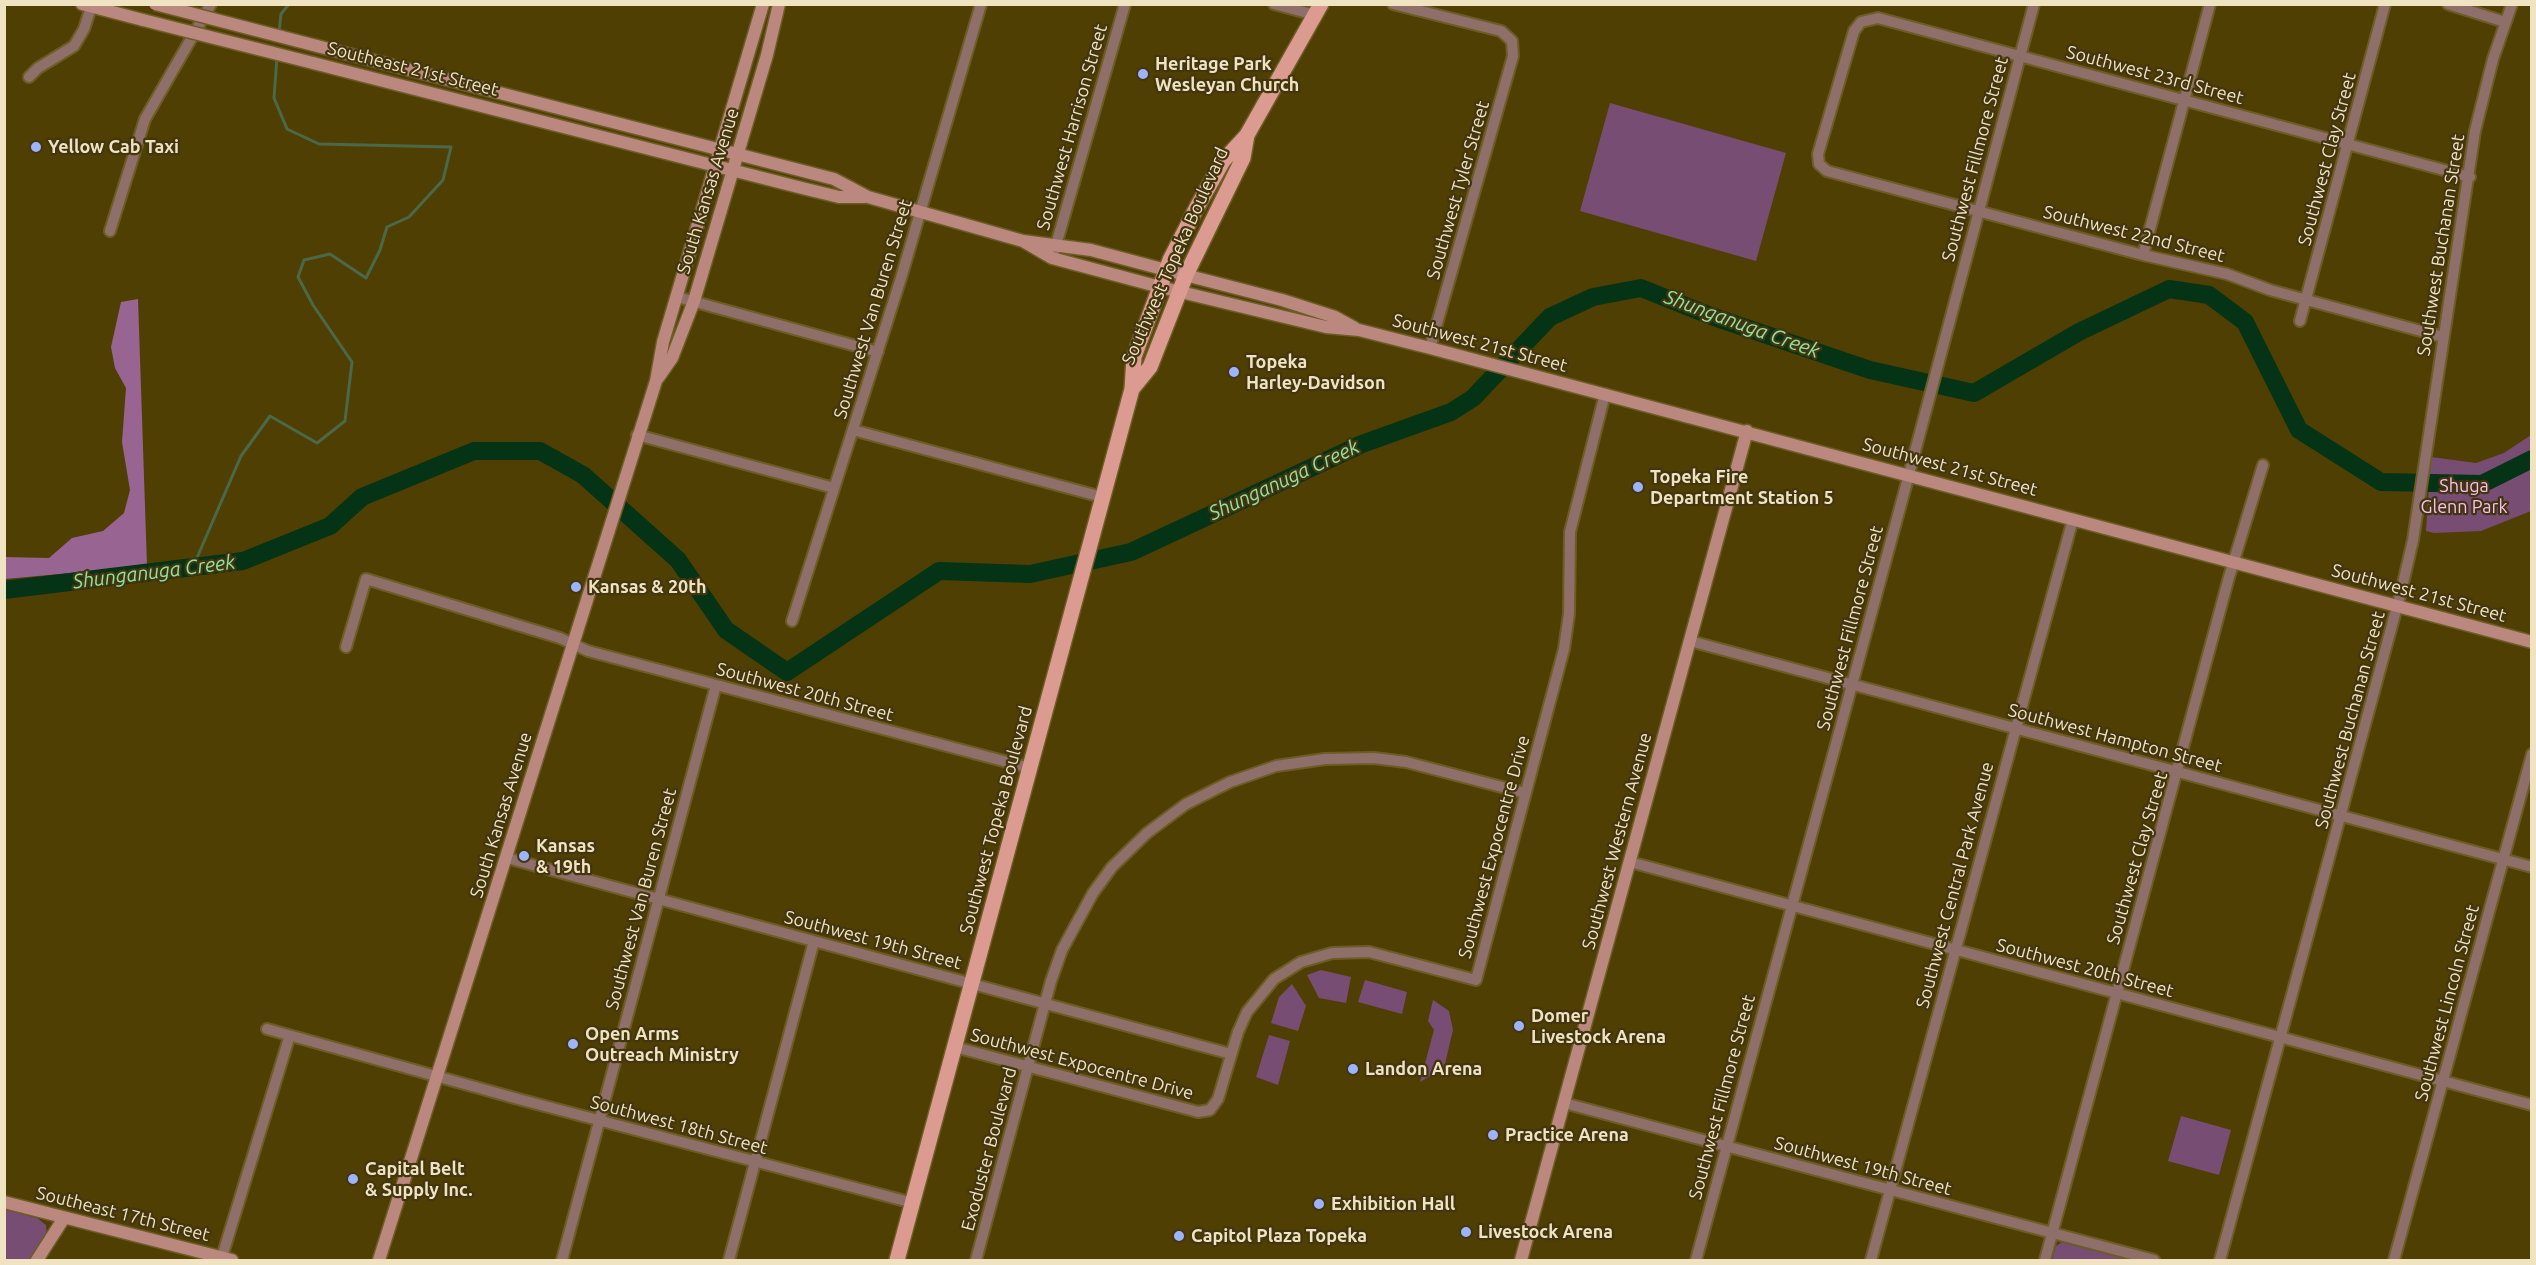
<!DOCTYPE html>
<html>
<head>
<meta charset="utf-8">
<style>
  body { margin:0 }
  #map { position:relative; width:2536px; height:1265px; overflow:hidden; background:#503f03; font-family:Ubuntu,sans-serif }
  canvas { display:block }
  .frame { position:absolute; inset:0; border:6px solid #f0e3c1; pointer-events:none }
</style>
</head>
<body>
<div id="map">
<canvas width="2536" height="1265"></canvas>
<div class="frame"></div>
</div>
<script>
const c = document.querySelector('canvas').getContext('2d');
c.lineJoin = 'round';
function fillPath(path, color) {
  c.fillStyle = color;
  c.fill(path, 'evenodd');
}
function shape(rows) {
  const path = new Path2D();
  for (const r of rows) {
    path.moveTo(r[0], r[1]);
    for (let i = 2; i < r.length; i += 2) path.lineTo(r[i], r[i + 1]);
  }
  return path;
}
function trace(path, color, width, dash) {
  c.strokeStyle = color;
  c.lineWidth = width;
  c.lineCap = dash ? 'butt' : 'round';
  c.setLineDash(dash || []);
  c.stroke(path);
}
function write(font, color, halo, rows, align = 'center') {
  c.font = font + ' Ubuntu,sans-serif';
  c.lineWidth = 4.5;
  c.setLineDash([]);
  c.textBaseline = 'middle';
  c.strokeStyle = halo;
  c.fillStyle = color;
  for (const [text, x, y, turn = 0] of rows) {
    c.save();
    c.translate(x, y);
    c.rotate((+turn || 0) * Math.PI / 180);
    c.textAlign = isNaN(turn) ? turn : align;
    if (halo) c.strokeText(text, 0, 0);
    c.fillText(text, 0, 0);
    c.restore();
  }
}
fillPath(shape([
  [1610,103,1786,153,1756,261,1580,211],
  [2531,435,2531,511,2481,531,2434,533,2426,531,2431,457,2476,463,2504,453],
  [1321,970,1351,977,1346,1003,1319,998,1307,975],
  [1365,980,1407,992,1402,1014,1358,1002],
  [1292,984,1306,1006,1298,1031,1271,1023,1279,997],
  [1433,1000,1449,1011,1453,1030,1444,1068,1420,1082,1434,1030,1428,1021],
  [1269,1035,1290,1041,1278,1085,1256,1077],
  [2181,1116,2231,1130,2219,1175,2168,1161],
  [4,1209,37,1218,46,1225,47,1236,32,1260,5,1260],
  [2062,1242,2065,1243,2130,1260,2052,1260,2056,1246]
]), '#774d73');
fillPath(shape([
  [138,299,147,566,5,579,5,557,49,558,72,538,103,531,124,513,130,490,122,442,126,388,115,368,111,347,121,302]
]), '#986593');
trace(shape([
  [279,32,281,14,289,4],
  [193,567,241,456,270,416,317,443,345,421,352,362,313,305,298,277,304,260,330,254,366,278,380,250,387,227,409,217,443,180,451,147,319,144,287,129,274,98,277,57]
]), '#4b6849', 3);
trace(shape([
  [4,590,243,561,330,526,362,497,474,451,540,451,583,475,678,560,726,630,787,672,939,571,1030,574,1131,552,1362,444,1451,412,1473,398,1550,317,1593,297,1641,288,1711,316,1870,370,1974,393,2079,332,2169,289,2209,295,2245,322,2299,430,2381,482,2482,484,2532,459]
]), '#043415', 18);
const street = shape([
  [1274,4,1315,15],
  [1393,4,1501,31,1512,41,1513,56,1430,348],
  [2448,4,2505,22],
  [29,77,38,68,74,46,84,29,92,4],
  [110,231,145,119,211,4],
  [1054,252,1125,4],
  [2143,255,2210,4],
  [677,297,878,352],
  [2300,321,2385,4],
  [2443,337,2270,290,2227,274,2143,255,1827,171,1819,164,1818,154,1854,31,1861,22,1878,18,2470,177],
  [853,430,1102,497],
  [637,435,834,488],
  [792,621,901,278,981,4],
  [1690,641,2532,867],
  [346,647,366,579,560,638,588,651,1030,768],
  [507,858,1231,1054],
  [1630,862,2532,1105],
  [267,1029,522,1100,913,1203],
  [955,1047,1198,1112,1210,1110,1218,1099,1238,1032,1247,1012,1274,979,1301,962,1332,953,1369,952,1476,980,1564,649,1569,614,1570,532,1605,394],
  [1564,1103,2154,1260],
  [221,1260,289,1038],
  [562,1260,716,685],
  [729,1260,814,941],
  [976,1260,1051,981,1062,950,1093,893,1112,867,1147,833,1186,804,1230,782,1276,766,1325,759,1374,758,1406,762,1525,793],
  [1696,1260,1904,493,2034,4],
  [1871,1260,2073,519],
  [2045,1260,2229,577,2263,465],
  [2220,1260,2401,592,2413,540,2475,131,2493,59,2512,4],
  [2394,1260,2532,754]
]);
const secondary = shape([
  [82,4,143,20],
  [317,46,834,179,868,197,1023,241,1091,250,1166,270,1282,300,1335,317,1355,328],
  [313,63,802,188,839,197,865,197],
  [1023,241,1052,258,1160,287,1326,327,1359,330,1430,348,2532,642],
  [658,378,672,358,694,301,767,55,779,4],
  [4,1202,232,1260],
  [37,1260,64,1218],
  [379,1260,656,381,663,342,763,4],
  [1521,1260,1747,431]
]);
const primary = shape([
  [1132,389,1150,367,1186,275,1243,158,1247,135],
  [897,1260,1132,389,1134,357,1170,260,1197,207,1223,161,1247,135,1321,4]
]);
trace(street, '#6d5d25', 14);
trace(secondary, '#6d5d25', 15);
trace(primary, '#6d5d25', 18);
trace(street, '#8f6f6a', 10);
trace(secondary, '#ba887f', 12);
trace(primary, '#db9b90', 15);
const secondaryBridge = shape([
  [155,4,317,46],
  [143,20,313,63]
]);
trace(secondaryBridge, '#6d5d25', 15, []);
trace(secondaryBridge, '#ba887f', 12);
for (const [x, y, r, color] of [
  [1143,74,6,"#9db4fd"],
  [36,147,6,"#9db4fd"],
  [1234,372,6,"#9db4fd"],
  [1638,487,6,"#9db4fd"],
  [576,587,6,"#9db4fd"],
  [524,856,6,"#9db4fd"],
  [1519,1026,6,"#9db4fd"],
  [573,1044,6,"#9db4fd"],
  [1353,1069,6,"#9db4fd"],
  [1493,1135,6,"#9db4fd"],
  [353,1179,6,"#9db4fd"],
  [1319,1204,6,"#9db4fd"],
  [1466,1232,6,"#9db4fd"],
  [1179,1236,6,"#9db4fd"]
]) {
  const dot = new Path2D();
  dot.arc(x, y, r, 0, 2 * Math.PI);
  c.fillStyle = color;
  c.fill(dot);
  trace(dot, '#423510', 2);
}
write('bold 18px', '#f0e3c1', '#423510', [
  ["Heritage Park",1155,64],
  ["Wesleyan Church",1155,85],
  ["Yellow Cab Taxi",48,147],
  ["Topeka",1246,362],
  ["Harley-Davidson",1246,383],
  ["Topeka Fire",1650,477],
  ["Department Station 5",1650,498],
  ["Kansas & 20th",588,587],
  ["Kansas",536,846],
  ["& 19th",536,867],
  ["Domer",1531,1016],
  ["Livestock Arena",1531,1037],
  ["Open Arms",585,1034],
  ["Outreach Ministry",585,1055],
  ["Landon Arena",1365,1069],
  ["Practice Arena",1505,1135],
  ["Capital Belt",365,1169],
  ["& Supply Inc.",365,1190],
  ["Exhibition Hall",1331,1204],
  ["Livestock Arena",1478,1232],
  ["Capitol Plaza Topeka",1191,1236]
], 'left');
write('18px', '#f0e3c1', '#423510', [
  ["Southeast 21st Street",413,69,14],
  ["Southwest 23rd Street",2155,75,15],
  ["Southwest Harrison Street",1072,127,-74],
  ["Southwest Fillmore Street",1975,159,-75],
  ["Southwest Clay Street",2327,159,-75],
  ["Southwest Tyler Street",1458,190,-74],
  ["South Kansas Avenue",708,191,-73],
  ["Southwest 22nd Street",2134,234,14],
  ["Southwest Buchanan Street",2441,245,-81],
  ["Southwest Topeka Boulevard",1175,256,-66],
  ["Southwest Van Buren Street",873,309,-73],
  ["Southwest 21st Street",1480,343,15],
  ["Southwest 21st Street",1950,467,15],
  ["Southwest 21st Street",2419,593,15],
  ["Southwest Fillmore Street",1850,628,-75],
  ["Southwest 20th Street",805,692,15],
  ["Southwest Buchanan Street",2350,720,-75],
  ["Southwest Hampton Street",2115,738,15],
  ["South Kansas Avenue",501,815,-73],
  ["Southwest Topeka Boulevard",996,820,-75],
  ["Southwest Western Avenue",1617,841,-75],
  ["Southwest Expocentre Drive",1494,847,-75],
  ["Southwest Clay Street",2137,858,-74],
  ["Southwest Central Park Avenue",1955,885,-75],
  ["Southwest Van Buren Street",641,899,-75],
  ["Southwest 19th Street",873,940,15],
  ["Southwest 20th Street",2085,968,15],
  ["Southwest Lincoln Street",2447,1003,-75],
  ["Southwest Expocentre Drive",1082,1064,15],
  ["Southwest Fillmore Street",1722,1097,-75],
  ["Southwest 18th Street",679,1125,15],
  ["Exoduster Boulevard",989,1149,-75],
  ["Southwest 19th Street",1863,1166,15],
  ["Southeast 17th Street",123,1214,14]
]);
write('18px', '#fcbff5', '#423510', [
  ["Shuga",2464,486],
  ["Glenn Park",2464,507]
]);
write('italic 20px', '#8ee2a0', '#423510', [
  ["Shunganuga Creek",1742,324,20],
  ["Shunganuga Creek",1284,480,-25],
  ["Shunganuga Creek",154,572,-7]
]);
</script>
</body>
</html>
